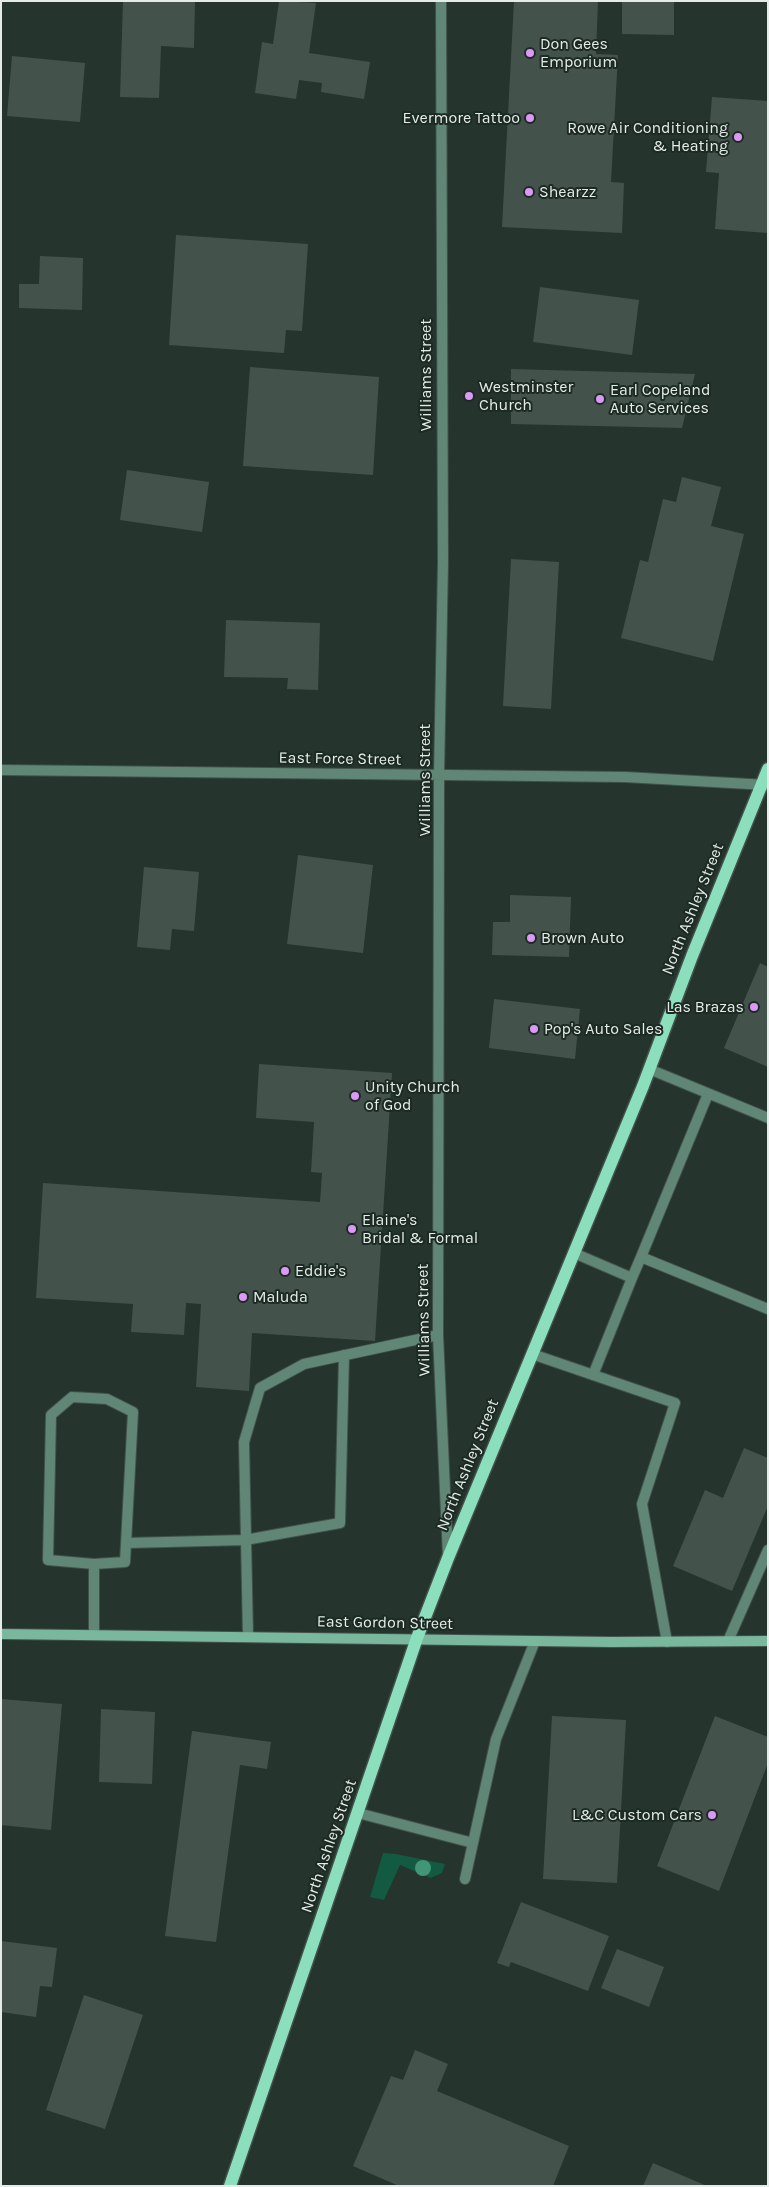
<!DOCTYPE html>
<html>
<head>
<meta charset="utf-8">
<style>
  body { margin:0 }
  #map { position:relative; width:769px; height:2187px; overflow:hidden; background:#25342d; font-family:Karla,sans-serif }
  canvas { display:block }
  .frame { position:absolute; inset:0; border:2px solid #e3ece8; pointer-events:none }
</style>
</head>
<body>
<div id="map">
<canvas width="769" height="2187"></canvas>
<div class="frame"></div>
</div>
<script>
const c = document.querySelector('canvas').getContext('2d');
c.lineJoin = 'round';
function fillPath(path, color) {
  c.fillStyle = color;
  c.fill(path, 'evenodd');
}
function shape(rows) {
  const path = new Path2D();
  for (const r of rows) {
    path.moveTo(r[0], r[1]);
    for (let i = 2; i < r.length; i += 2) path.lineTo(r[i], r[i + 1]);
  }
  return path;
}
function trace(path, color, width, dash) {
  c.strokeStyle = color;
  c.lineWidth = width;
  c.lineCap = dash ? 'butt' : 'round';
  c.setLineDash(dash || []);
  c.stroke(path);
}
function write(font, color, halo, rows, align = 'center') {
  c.font = font + ' Karla,sans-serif';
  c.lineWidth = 4;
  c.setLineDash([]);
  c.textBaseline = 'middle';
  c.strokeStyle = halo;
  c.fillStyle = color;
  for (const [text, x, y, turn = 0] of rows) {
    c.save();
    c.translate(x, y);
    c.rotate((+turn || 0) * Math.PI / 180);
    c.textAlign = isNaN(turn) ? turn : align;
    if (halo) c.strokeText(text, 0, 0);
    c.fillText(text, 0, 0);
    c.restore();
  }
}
fillPath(shape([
  [383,1853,396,1854,445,1864,442,1873,431,1878,400,1865,384,1900,370,1897]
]), '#135a42');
fillPath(shape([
  [123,1,195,1,194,48,161,46,159,98,120,97],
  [279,1,316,3,309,53,370,62,364,99,321,92,322,83,299,80,296,99,255,93,262,42,273,44],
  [514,1,598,1,596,54,618,55,611,182,624,183,622,233,502,227],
  [622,1,674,1,674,35,622,34],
  [12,56,85,63,80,122,7,116],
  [712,97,768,101,768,233,715,229,719,173,706,172],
  [176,235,308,244,302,331,286,330,284,353,169,345],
  [40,256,83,258,82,310,19,308,19,284,39,284],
  [540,287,639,300,632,355,533,342],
  [250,367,379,377,373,475,243,466],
  [511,369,695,374,682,428,511,424],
  [127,470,209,482,202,532,120,520],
  [682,477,721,487,711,526,744,534,713,661,621,638,640,560,648,562,663,499,676,502],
  [511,559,559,562,551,709,503,706],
  [226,620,320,623,318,690,287,689,288,678,224,677],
  [298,855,373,865,363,953,287,944],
  [144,867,199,872,194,931,172,929,170,950,137,947],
  [510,895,571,897,569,957,492,955,493,922,510,922],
  [760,963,768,967,768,1067,724,1048],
  [494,999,580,1009,575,1059,489,1048],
  [259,1064,392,1073,375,1341,252,1333,249,1391,196,1387,201,1304,186,1303,184,1335,131,1332,133,1304,36,1298,43,1183,320,1202,322,1173,311,1172,314,1122,256,1118],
  [744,1448,768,1458,768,1506,732,1591,673,1566,705,1490,723,1498],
  [1,1699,62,1704,51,1830,1,1825],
  [101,1709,155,1712,152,1784,99,1782],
  [552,1716,626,1720,617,1883,543,1879],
  [715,1716,768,1737,768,1763,719,1891,657,1866],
  [192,1731,271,1742,267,1769,240,1765,216,1942,165,1936],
  [521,1902,609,1936,588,1991,511,1962,509,1967,497,1963],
  [1,1941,57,1948,52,1987,40,1986,36,2017,1,2012],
  [617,1949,664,1967,649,2007,601,1988],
  [84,1995,143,2015,105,2129,46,2110],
  [415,2050,448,2064,437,2091,569,2146,553,2186,399,2186,353,2166,391,2076,403,2080],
  [653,2163,707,2186,643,2186]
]), '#43534c');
const lane = shape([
  [649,1069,768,1118],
  [708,1094,641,1257,768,1309],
  [574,1253,632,1278,641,1257],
  [532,1354,675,1403,642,1504,667,1642],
  [593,1375,632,1278],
  [72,1397,107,1399,133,1412,125,1562,94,1564,48,1560,51,1415,72,1397],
  [127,1543,245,1540,340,1523,344,1355],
  [94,1564,94,1635],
  [248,1636,244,1442,260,1388,304,1364,438,1335],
  [728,1641,768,1550],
  [358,1813,473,1843],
  [465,1879,496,1739,535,1641]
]);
const street = shape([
  [441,1,443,562,439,775,438,1335,448,1557],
  [1,770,625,777,767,785]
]);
const secondary = shape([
  [1,1634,611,1642,768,1641]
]);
const primary = shape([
  [230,2186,417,1638,448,1558,643,1086,692,956,768,769]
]);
trace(lane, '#43514b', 12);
trace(street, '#43514b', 12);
trace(secondary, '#43514b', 12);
trace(primary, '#43514b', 15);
trace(lane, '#608776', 10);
trace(street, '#608776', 10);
trace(secondary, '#79b89d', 10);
trace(primary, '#8cdfbc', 12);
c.fillStyle = '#429677';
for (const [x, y] of [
  [423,1868]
]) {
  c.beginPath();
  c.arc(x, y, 8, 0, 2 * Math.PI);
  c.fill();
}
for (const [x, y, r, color] of [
  [530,53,5,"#db99f5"],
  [530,118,5,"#db99f5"],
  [738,137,5,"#db99f5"],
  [529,192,5,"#db99f5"],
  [469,396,5,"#db99f5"],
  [600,399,5,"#db99f5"],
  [531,938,5,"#db99f5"],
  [754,1007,5,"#db99f5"],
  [534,1029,5,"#db99f5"],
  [355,1096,5,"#db99f5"],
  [352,1229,5,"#db99f5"],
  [285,1271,5,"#db99f5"],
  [243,1297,5,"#db99f5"],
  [712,1815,5,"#db99f5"]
]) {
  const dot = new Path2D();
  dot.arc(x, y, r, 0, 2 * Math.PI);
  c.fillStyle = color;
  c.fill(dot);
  trace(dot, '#1c2a23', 2);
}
write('16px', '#e3ece8', '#1c2a23', [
  ["Don Gees",540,44],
  ["Emporium",540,62],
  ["Evermore Tattoo",520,118,"right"],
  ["Rowe Air Conditioning",728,128,"right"],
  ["& Heating",728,146,"right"],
  ["Shearzz",539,192],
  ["Westminster",479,387],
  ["Church",479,405],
  ["Earl Copeland",610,390],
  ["Auto Services",610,408],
  ["Brown Auto",541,938],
  ["Las Brazas",744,1007,"right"],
  ["Pop's Auto Sales",544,1029],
  ["Unity Church",365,1087],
  ["of God",365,1105],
  ["Elaine's",362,1220],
  ["Bridal & Formal",362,1238],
  ["Eddie's",295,1271],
  ["Maluda",253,1297],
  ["L&C Custom Cars",702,1815,"right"]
], 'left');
write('16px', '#e3ece8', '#1c2a23', [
  ["Williams Street",426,375,-90],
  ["East Force Street",340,759,1],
  ["Williams Street",425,780,-90],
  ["North Ashley Street",693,909,-68],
  ["Williams Street",424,1320,-91],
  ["North Ashley Street",468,1465,-68],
  ["East Gordon Street",385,1623,1],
  ["North Ashley Street",329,1846,-71]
]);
</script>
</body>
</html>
